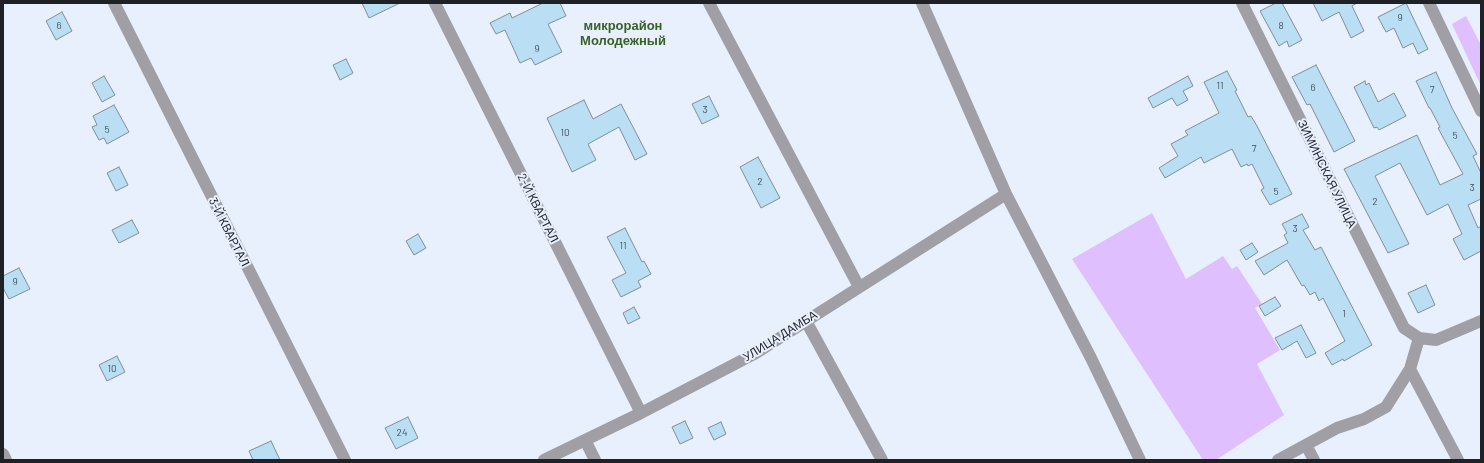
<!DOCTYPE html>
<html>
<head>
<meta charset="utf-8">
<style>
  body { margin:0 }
  #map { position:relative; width:1484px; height:463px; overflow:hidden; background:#e8f0fe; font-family:Barlow,sans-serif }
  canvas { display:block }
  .frame { position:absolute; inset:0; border:4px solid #1e2126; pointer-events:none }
</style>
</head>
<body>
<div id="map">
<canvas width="1484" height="463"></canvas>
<div class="frame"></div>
</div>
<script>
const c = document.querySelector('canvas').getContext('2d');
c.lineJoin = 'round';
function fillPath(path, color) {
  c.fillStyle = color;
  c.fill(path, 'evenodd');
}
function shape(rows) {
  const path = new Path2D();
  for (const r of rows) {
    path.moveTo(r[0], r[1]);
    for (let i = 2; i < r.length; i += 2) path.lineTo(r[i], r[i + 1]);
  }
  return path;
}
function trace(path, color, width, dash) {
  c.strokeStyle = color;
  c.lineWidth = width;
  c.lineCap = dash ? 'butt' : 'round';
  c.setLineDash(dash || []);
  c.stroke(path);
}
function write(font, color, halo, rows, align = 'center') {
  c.font = font + ' Barlow,sans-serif';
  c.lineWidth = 4;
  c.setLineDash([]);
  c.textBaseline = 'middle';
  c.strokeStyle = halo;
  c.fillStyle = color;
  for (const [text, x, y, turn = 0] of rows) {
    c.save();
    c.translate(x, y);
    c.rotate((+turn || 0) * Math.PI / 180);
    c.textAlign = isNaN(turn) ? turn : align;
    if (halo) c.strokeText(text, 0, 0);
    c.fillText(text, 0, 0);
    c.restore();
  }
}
fillPath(shape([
  [1466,16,1481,45,1481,86,1452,24],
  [1152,213,1186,279,1223,256,1232,269,1237,266,1262,304,1255,308,1280,350,1257,364,1284,415,1216,460,1203,460,1072,259]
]), '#dfbffe');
const building = shape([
  [362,3,400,3,369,18,362,3],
  [543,3,560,3,566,16,548,24,562,52,535,65,531,58,520,63,505,30,496,34,490,23,510,13,512,18,543,3],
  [1276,3,1282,3,1302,40,1289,47,1287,41,1279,46,1260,11,1276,3],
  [1313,3,1357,3,1352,6,1364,31,1351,38,1339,12,1322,21,1313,3],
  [1406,3,1428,49,1418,54,1413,43,1403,48,1394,28,1386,32,1378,17,1406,3],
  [62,12,72,31,56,40,46,21,62,12],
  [346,59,353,73,340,80,333,65,346,59],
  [1316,65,1355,141,1334,152,1310,104,1307,105,1292,77,1316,65],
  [1227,71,1237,90,1235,91,1248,117,1251,116,1257,126,1292,194,1270,205,1261,190,1264,188,1252,164,1248,166,1247,164,1241,167,1232,149,1204,163,1201,157,1165,178,1159,168,1178,156,1171,144,1188,135,1185,131,1219,113,1204,82,1227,71],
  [1436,72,1452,108,1477,154,1473,156,1481,173,1481,199,1468,205,1478,228,1481,226,1481,251,1464,260,1453,239,1462,234,1448,204,1427,215,1400,163,1375,176,1409,244,1388,253,1344,169,1417,135,1440,185,1463,174,1438,128,1440,127,1430,108,1429,108,1416,81,1436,72],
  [104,76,115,95,102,102,92,83,104,76],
  [1188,76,1193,86,1183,91,1188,100,1177,106,1172,98,1153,108,1148,98,1188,76],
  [1365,81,1366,85,1369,83,1378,102,1394,93,1406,116,1379,130,1377,127,1374,128,1354,87,1365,81],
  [709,96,719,116,702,124,692,104,709,96],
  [584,100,593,119,621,104,647,154,635,160,619,127,588,144,596,160,572,172,547,118,584,100],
  [114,105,129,132,107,144,104,138,99,140,92,127,97,125,93,116,114,105],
  [758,157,780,198,761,208,740,167,758,157],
  [119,167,128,185,116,191,107,173,119,167],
  [1302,214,1309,227,1303,230,1315,250,1321,247,1372,345,1344,361,1343,359,1332,365,1325,353,1345,341,1323,298,1319,301,1315,292,1310,295,1304,285,1302,286,1287,260,1264,275,1255,261,1288,243,1284,235,1287,233,1282,224,1302,214],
  [132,220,139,233,119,243,112,230,132,220],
  [625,228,642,262,644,261,651,274,638,281,641,287,621,297,612,280,626,273,607,237,625,228],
  [418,234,426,248,414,255,406,241,418,234],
  [1252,243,1258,252,1246,260,1240,250,1252,243],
  [19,268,30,289,9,299,3,288,3,276,19,268],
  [1426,285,1435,305,1418,313,1408,293,1426,285],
  [1275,297,1281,306,1265,316,1259,306,1275,297],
  [634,307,640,318,628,324,623,313,634,307],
  [1301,325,1316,353,1306,358,1297,341,1282,350,1275,338,1301,325],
  [117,356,125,372,107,381,99,365,117,356],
  [408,417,418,438,396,449,385,428,408,417],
  [685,421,693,438,680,444,672,427,685,421],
  [721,422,726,434,714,440,708,428,721,422],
  [271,441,280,460,253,460,249,451,271,441]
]);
fillPath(building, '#badef4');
trace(building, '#808e96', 1);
trace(shape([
  [114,3,345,460],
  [435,3,641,413],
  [709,3,859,287],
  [922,3,1006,194,1091,358,1140,460],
  [1242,3,1404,328,1419,338,1436,340,1481,321],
  [1429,3,1481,111],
  [806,321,882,460],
  [1419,338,1410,369,1458,460],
  [585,440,595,460],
  [1306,445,1314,460],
  [3,454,6,460],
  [544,460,641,413,756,353,1006,194],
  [1278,460,1337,428,1364,419,1386,407,1410,369]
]), '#9f9fa5', 12);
write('10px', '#45505a', null, [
  ["9",1400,18],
  ["6",59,26],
  ["8",1281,26],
  ["9",537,49],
  ["11",1220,86],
  ["6",1313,88],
  ["7",1432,90],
  ["3",705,110],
  ["5",107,130],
  ["10",565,133],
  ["5",1455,136],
  ["7",1254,149],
  ["2",760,182],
  ["3",1472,188],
  ["5",1276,192],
  ["2",1375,202],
  ["3",1295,229],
  ["11",623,246],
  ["9",15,282],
  ["1",1344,314],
  ["10",112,369],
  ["24",402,433]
]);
write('12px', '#1e2126', '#e8f0fe', [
  ["ЗИМИНСКАЯ УЛИЦА",1327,174,64],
  ["2-Й КВАРТАЛ",538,208,63],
  ["3-Й КВАРТАЛ",229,232,63],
  ["УЛИЦА ДАМБА",780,336,-32]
]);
write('bold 13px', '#3a6125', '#e8f0fe', [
  ["микрорайон",623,26],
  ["Молодежный",623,41]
]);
</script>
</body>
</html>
